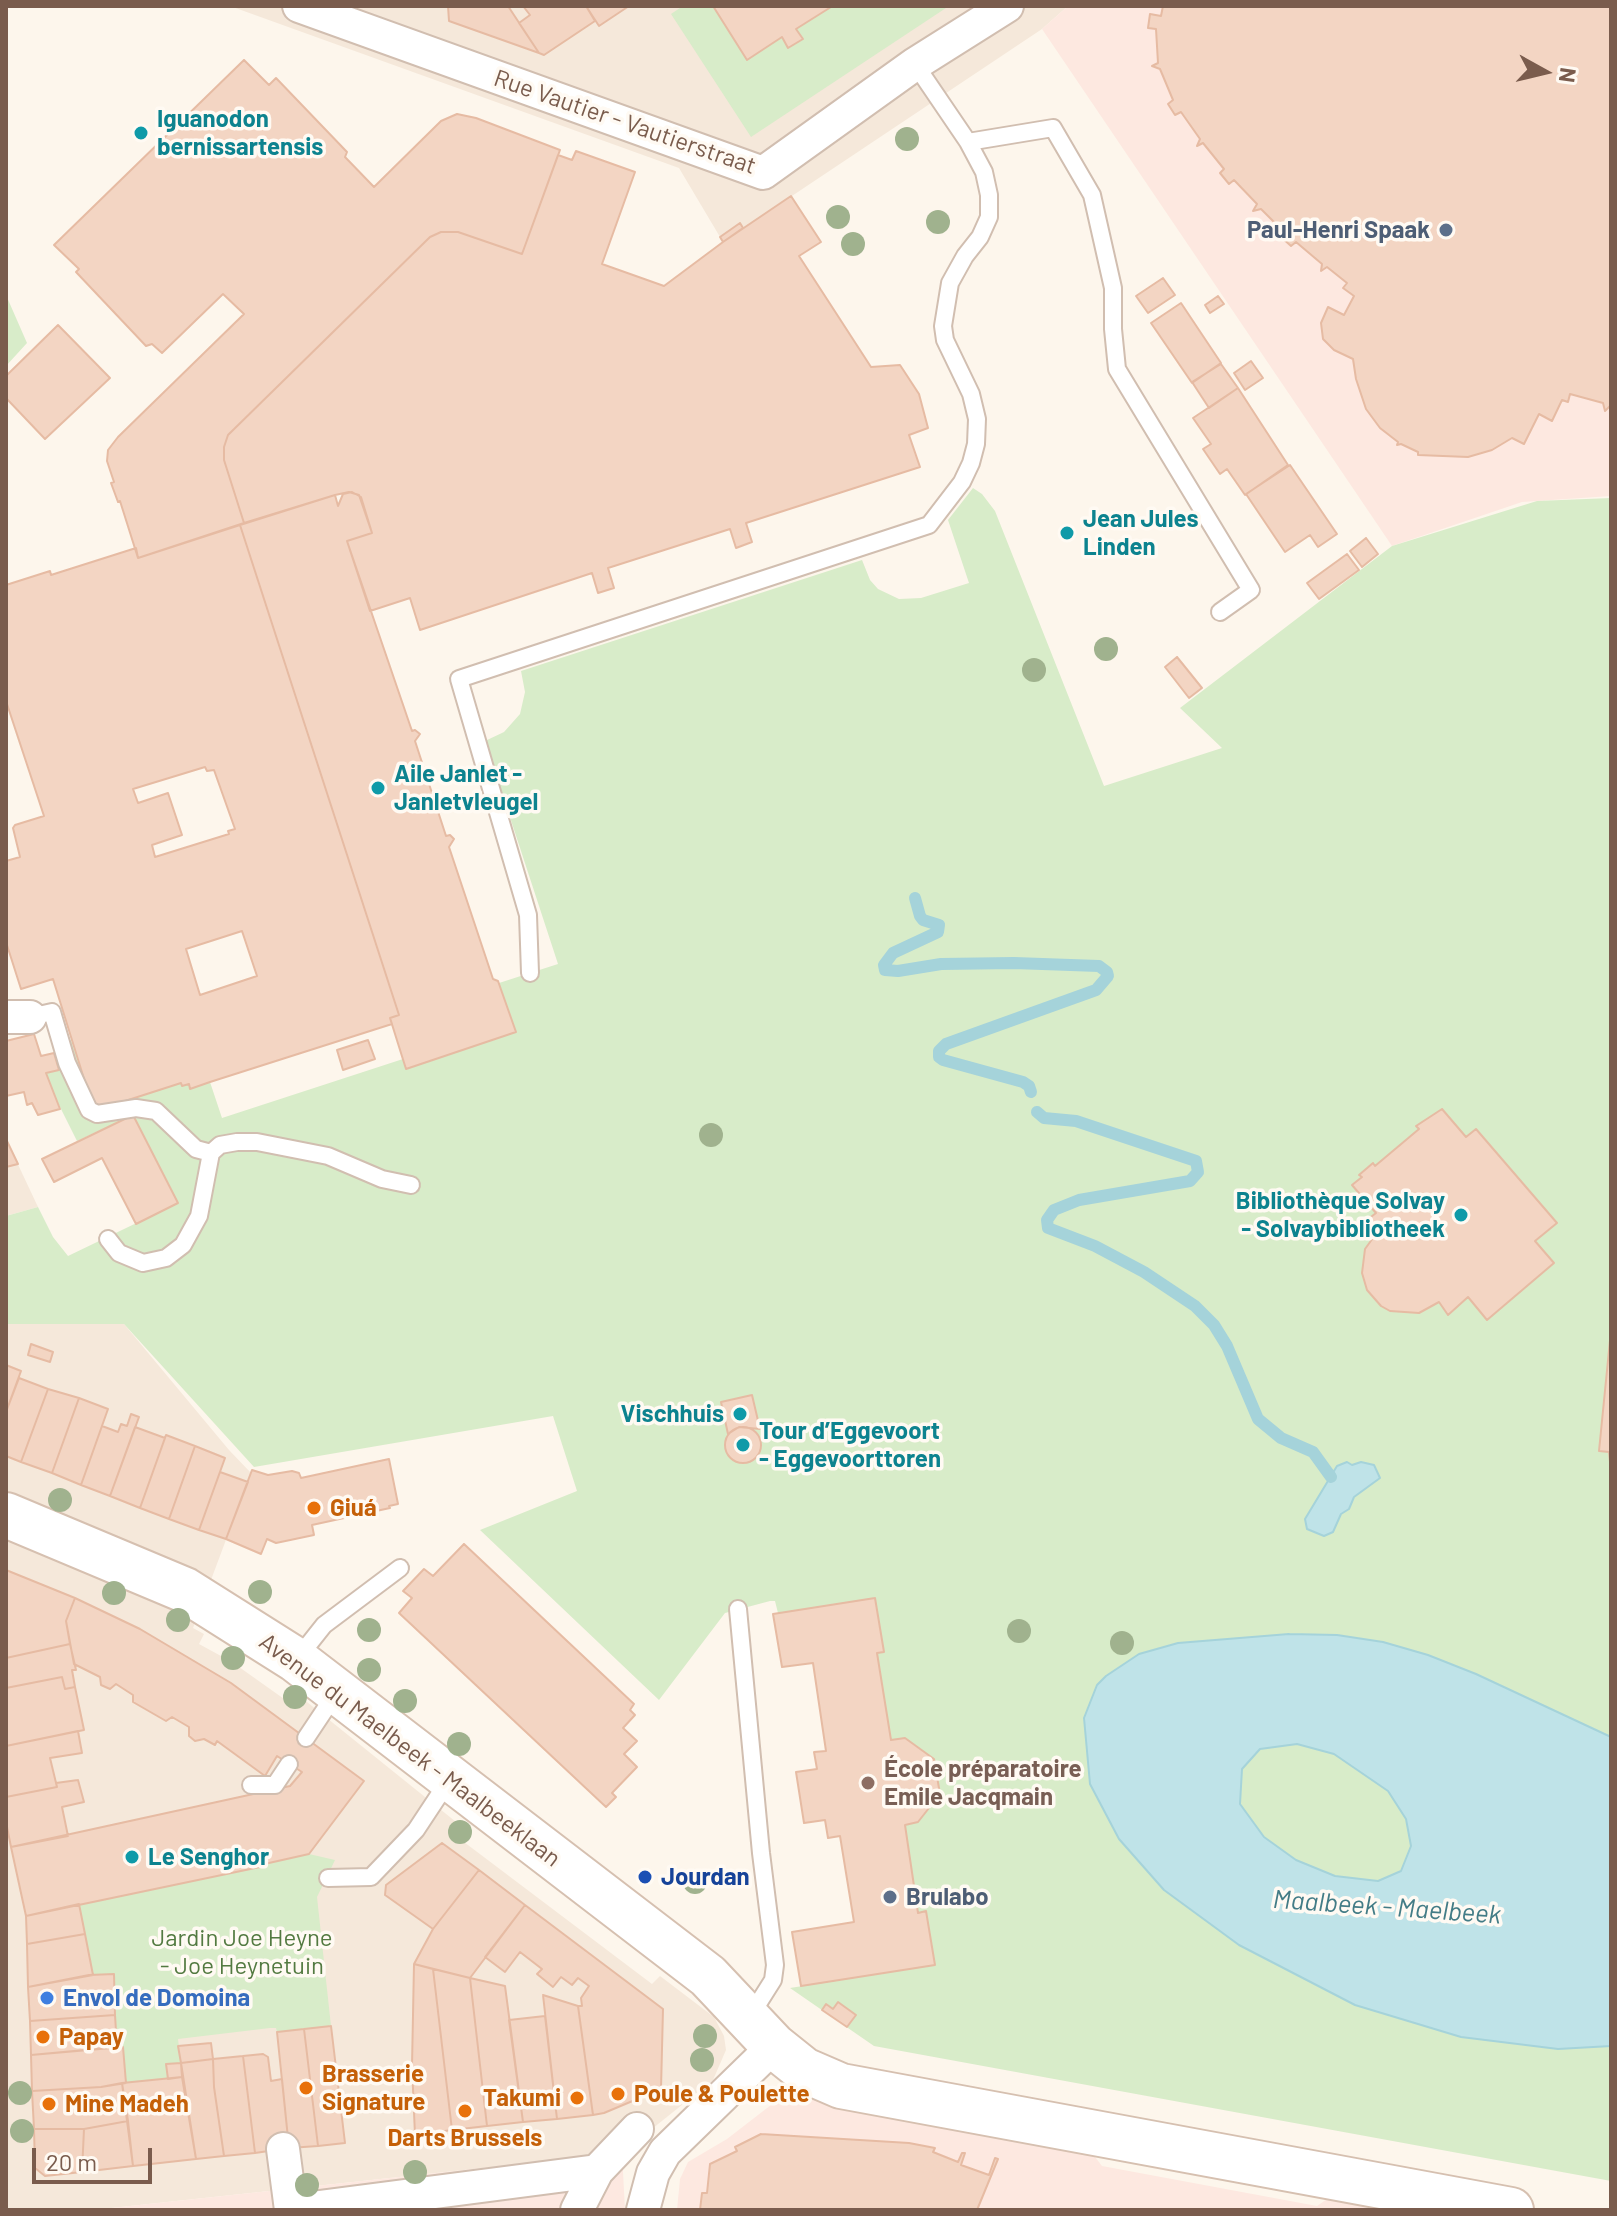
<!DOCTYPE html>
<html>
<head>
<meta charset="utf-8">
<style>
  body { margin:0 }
  #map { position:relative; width:1617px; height:2216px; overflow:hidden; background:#fdf6ec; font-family:Barlow,sans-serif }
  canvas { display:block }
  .frame { position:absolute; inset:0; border:8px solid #7a5c4d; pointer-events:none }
  .north { position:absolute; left:1505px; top:32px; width:80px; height:80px; -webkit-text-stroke:6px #fffaf3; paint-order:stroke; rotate:98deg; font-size:22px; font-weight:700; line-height:32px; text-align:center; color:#7a5c4d }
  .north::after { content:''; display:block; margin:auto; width:28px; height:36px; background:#7a5c4d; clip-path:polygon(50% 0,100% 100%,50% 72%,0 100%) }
  .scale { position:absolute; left:32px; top:2148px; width:120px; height:36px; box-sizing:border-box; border:4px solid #7a5c4d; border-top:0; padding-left:10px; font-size:24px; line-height:28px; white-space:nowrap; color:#7a5c4d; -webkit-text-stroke:6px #fffaf3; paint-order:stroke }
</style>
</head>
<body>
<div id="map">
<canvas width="1617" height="2216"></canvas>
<div class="frame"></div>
<div class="north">N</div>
<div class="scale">20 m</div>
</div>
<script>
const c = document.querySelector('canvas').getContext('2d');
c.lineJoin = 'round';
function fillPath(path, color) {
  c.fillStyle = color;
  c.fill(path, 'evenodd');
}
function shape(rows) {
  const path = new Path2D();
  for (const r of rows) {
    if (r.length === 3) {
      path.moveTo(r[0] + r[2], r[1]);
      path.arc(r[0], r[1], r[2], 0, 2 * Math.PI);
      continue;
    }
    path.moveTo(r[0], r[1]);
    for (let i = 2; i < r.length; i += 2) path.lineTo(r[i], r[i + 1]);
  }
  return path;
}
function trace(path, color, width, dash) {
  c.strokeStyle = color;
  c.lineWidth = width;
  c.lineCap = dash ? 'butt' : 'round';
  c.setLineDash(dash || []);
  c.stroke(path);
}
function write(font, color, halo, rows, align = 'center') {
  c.font = font + ' Barlow,sans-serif';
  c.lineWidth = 7;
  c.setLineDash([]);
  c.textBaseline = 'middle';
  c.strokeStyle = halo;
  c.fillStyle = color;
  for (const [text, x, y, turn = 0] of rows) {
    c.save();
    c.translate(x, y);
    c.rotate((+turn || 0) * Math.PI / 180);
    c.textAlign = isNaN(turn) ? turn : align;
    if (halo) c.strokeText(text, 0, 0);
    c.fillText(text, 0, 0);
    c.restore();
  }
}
fillPath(shape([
  [230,6,1068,6,1042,29,723,242,679,168],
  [6,1139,38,1207,6,1216],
  [6,1324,124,1324,229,1450,251,1473,193,1628,204,1634,199,1644,232,1662,294,1706,302,1698,466,1830,460,1839,652,1984,660,1976,714,2017,724,2036,726,2050,713,2080,622,2153,93,2210,6,2210]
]), '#f5e8da');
fillPath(shape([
  [1068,6,1611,6,1611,496,1522,502,1392,546,1042,29],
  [809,2092,1092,2153,1102,2166,1317,2206,1330,2197,1402,2210,677,2210,680,2179,688,2162,727,2139,780,2098],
  [622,2153,625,2210,93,2210]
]), '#fde8e0');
fillPath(shape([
  [683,6,713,6,747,60,782,37,789,47,796,29,830,6,949,6,751,137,671,14],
  [6,295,27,343,6,366],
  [973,488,982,494,995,511,1104,786,1222,748,1180,708,1392,546,1537,501,1611,498,1611,2181,874,2046,790,1988,934,1965,925,1911,918,1913,905,1825,918,1822,940,1793,934,1759,905,1738,891,1740,877,1653,884,1651,875,1598,778,1613,775,1601,770,1601,725,1613,659,1700,480,1530,577,1491,553,1416,254,1467,124,1324,6,1324,6,1216,38,1207,53,1237,68,1256,178,1203,133,1115,77,1141,48,1083,46,1073,59,1069,52,1046,71,1040,95,1111,181,1083,182,1086,189,1084,190,1088,210,1082,222,1118,403,1059,407,1068,515,1032,499,983,558,964,485,741,504,732,520,714,525,692,521,671,862,560,870,580,878,589,899,599,921,598,969,583,948,520],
  [309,1854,335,1860,317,1897,331,2026,277,2032,276,2028,270,2028,178,2039,181,2063,166,2065,168,2079,126,2083,123,2047,117,2047,114,1974,93,1975,79,1904,260,1867,260,1865]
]), '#d8ecc9');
const water = shape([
  [1347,1462,1352,1465,1361,1462,1374,1465,1380,1478,1354,1497,1349,1509,1341,1514,1333,1532,1324,1536,1307,1529,1305,1519,1337,1466,1347,1462],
  [1289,1634,1337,1635,1383,1642,1428,1655,1476,1674,1611,1737,1611,2046,1558,2049,1461,2037,1355,2005,1239,1945,1164,1890,1119,1839,1090,1784,1084,1718,1097,1685,1106,1676,1139,1654,1178,1643,1289,1634],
  [1297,1744,1334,1754,1388,1791,1406,1819,1411,1846,1401,1871,1378,1881,1335,1876,1296,1860,1264,1837,1240,1804,1242,1769,1260,1749,1297,1744]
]);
fillPath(water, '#bfe3e8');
trace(water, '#a5d3da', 2);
trace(shape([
  [915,898,920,916,923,920,939,925,938,932,893,953,884,965,885,970,898,971,941,964,1014,963,1099,966,1107,972,1108,976,1096,990,946,1044,939,1051,939,1057,943,1060,1023,1082,1029,1086,1031,1092],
  [1037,1112,1044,1118,1076,1121,1196,1161,1198,1172,1190,1181,1079,1200,1054,1210,1047,1220,1048,1228,1095,1246,1144,1272,1195,1306,1214,1325,1227,1346,1258,1419,1281,1438,1313,1452,1331,1477]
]), '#a5d3da', 12);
const building = shape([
  [448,6,508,6,539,53,449,21,448,6],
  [523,6,586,6,595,21,544,55,539,53,519,23,530,15,523,6],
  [586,6,629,6,599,26,586,6],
  [713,6,830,6,831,7,796,29,803,39,788,48,782,37,747,60,713,6],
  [1163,6,1611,6,1611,405,1605,411,1603,403,1570,394,1568,402,1562,400,1552,421,1539,414,1524,444,1512,438,1492,450,1468,457,1418,455,1418,452,1401,444,1397,445,1398,442,1380,428,1366,409,1356,379,1353,359,1334,350,1323,339,1321,323,1328,307,1344,315,1354,296,1343,288,1347,283,1327,267,1321,271,1322,264,1296,242,1291,246,1281,237,1285,233,1261,209,1253,211,1257,204,1234,180,1229,184,1220,173,1224,169,1203,143,1197,146,1200,139,1181,112,1175,115,1168,104,1173,100,1160,69,1152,66,1158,63,1156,29,1148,28,1150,14,1161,16,1163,6],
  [244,60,269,85,276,78,347,152,345,157,374,187,441,121,457,114,476,118,560,150,522,254,458,232,441,232,430,237,228,435,224,447,224,460,244,523,138,558,120,501,118,502,111,483,114,482,107,461,108,450,118,437,244,314,223,294,162,353,152,344,146,346,76,272,79,269,54,245,244,60],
  [576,151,635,172,602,264,664,286,723,242,791,196,821,242,799,256,871,367,900,365,919,394,928,428,909,435,920,467,746,523,752,542,736,548,730,529,608,568,614,588,598,593,592,573,420,630,410,598,370,611,347,541,372,533,359,495,349,492,335,495,244,523,224,460,224,447,228,435,430,237,441,232,458,232,522,254,558,155,572,160,576,151],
  [740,223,743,228,723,242,720,237,740,223],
  [1163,278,1175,295,1148,313,1136,296,1163,278],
  [1218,296,1224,304,1210,313,1205,305,1218,296],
  [1181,303,1221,363,1192,383,1151,323,1181,303],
  [58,325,110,378,45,439,6,398,6,376,58,325],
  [1251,361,1263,378,1245,390,1234,373,1251,361],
  [1221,364,1238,388,1209,408,1192,382,1221,364],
  [1238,388,1288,465,1245,495,1227,469,1220,474,1203,449,1211,444,1193,418,1238,388],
  [1290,465,1337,534,1318,547,1310,535,1285,552,1246,494,1290,465],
  [352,492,361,497,372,533,347,541,412,731,415,730,420,734,415,741,446,836,450,835,454,839,449,847,493,979,498,981,516,1032,406,1069,390,1018,399,1015,240,525,335,495,338,506,343,494,352,492],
  [240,525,399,1015,390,1018,392,1024,210,1082,190,1089,189,1084,182,1086,181,1083,94,1111,53,979,21,989,6,942,6,861,20,857,13,828,15,825,44,816,6,701,6,585,50,571,51,575,136,548,138,558,240,525],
  [205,767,207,771,214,770,235,829,228,831,229,834,155,857,152,845,182,835,168,793,138,803,133,789,205,767],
  [242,931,257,976,200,995,186,949,242,931],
  [1366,538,1378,554,1362,567,1350,551,1366,538],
  [1347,554,1359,570,1319,599,1307,583,1347,554],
  [1177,657,1202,688,1189,698,1165,667,1177,657],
  [34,1034,41,1056,54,1053,59,1070,46,1073,60,1109,38,1115,32,1103,27,1105,24,1092,6,1096,6,1041,34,1034],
  [368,1040,375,1059,343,1070,337,1050,368,1040],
  [1442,1109,1466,1137,1476,1129,1557,1223,1535,1241,1554,1263,1487,1320,1468,1297,1448,1315,1439,1302,1419,1313,1390,1311,1381,1306,1367,1290,1362,1273,1365,1249,1378,1231,1367,1220,1376,1213,1352,1185,1362,1177,1359,1175,1373,1163,1375,1166,1419,1129,1416,1126,1442,1109],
  [133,1115,178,1203,136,1224,102,1158,54,1182,42,1159,133,1115],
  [6,1139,18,1164,6,1167,6,1139],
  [1611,1330,1611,1472,1609,1452,1599,1451,1611,1330],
  [31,1344,53,1352,50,1362,28,1355,31,1344],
  [6,1365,21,1371,6,1412,6,1365],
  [19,1378,48,1389,21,1462,6,1456,6,1412,19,1378],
  [48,1389,79,1398,52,1473,21,1462,48,1389],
  [752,1395,760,1429,739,1427,728,1434,721,1402,752,1395],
  [79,1398,108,1409,81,1485,52,1473,79,1398],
  [131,1414,139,1417,110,1496,81,1485,102,1426,118,1432,121,1424,127,1426,131,1414],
  [743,1445,18],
  [135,1427,165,1438,140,1508,110,1496,135,1427],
  [166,1435,195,1446,169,1519,140,1508,166,1435],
  [195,1446,225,1458,199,1530,169,1519,195,1446],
  [389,1459,398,1504,389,1506,390,1508,312,1525,314,1535,276,1543,267,1539,261,1554,226,1539,252,1470,268,1475,292,1471,299,1473,301,1478,389,1459],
  [220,1472,248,1482,226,1539,199,1530,220,1472],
  [464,1544,634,1704,630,1710,635,1715,623,1728,637,1741,624,1754,637,1767,612,1793,616,1797,606,1807,399,1613,412,1598,403,1591,424,1569,433,1576,464,1544],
  [6,1570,75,1598,66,1621,70,1644,6,1658,6,1570],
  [75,1598,140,1629,231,1683,364,1781,309,1854,260,1865,260,1867,26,1916,11,1847,290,1786,302,1772,277,1756,265,1776,217,1741,215,1745,204,1739,195,1741,189,1736,189,1727,172,1717,166,1721,133,1702,133,1695,116,1684,110,1689,101,1685,100,1677,74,1664,66,1621,75,1598],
  [875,1598,884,1652,877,1653,891,1740,905,1738,934,1759,940,1794,918,1822,905,1825,918,1913,926,1911,935,1965,801,1986,792,1932,854,1922,840,1836,828,1838,825,1820,804,1823,796,1772,817,1769,814,1752,826,1751,813,1663,782,1667,773,1614,875,1598],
  [70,1644,76,1670,72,1670,75,1687,65,1689,62,1677,6,1688,6,1658,70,1644],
  [62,1677,65,1689,75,1687,84,1730,6,1746,6,1688,62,1677],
  [78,1731,82,1753,50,1758,57,1787,6,1797,6,1746,78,1731],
  [78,1780,84,1802,62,1807,68,1836,11,1847,6,1822,6,1797,57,1787,56,1783,78,1780],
  [442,1843,479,1870,433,1929,385,1895,386,1885,442,1843],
  [479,1870,525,1905,470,1978,414,1964,433,1929,479,1870],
  [79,1904,85,1934,27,1944,26,1916,79,1904],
  [525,1905,663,2009,661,2089,604,2113,593,2115,578,2006,582,2006,581,1998,589,1986,578,1978,572,1985,561,1977,553,1987,537,1974,542,1969,520,1952,505,1972,485,1957,525,1905],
  [85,1934,93,1975,28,1987,27,1944,85,1934],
  [414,1964,433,1969,452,2130,415,2135,412,2066,414,1964],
  [433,1969,470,1978,487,2126,452,2130,433,1969],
  [114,1974,115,2015,30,2021,28,1987,89,1975,114,1974],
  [470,1978,505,1986,523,2122,487,2126,470,1978],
  [543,1995,578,2006,593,2115,557,2119,543,1995],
  [838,2002,856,2015,847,2027,822,2010,826,2004,833,2009,838,2002],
  [115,2015,117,2047,31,2055,30,2021,115,2015],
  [545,2016,557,2119,523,2122,509,2020,545,2016],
  [331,2026,345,2143,318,2146,304,2029,331,2026],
  [304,2029,318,2146,289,2148,277,2032,304,2029],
  [211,2043,213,2059,181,2063,178,2046,211,2043],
  [123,2047,126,2083,101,2087,32,2091,31,2055,123,2047],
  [263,2054,268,2057,271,2081,282,2079,289,2148,255,2153,243,2056,263,2054],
  [243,2056,255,2153,224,2156,214,2087,213,2059,243,2056],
  [213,2059,214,2087,224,2156,196,2159,181,2063,213,2059],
  [181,2063,182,2077,168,2079,166,2064,181,2063],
  [182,2077,196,2159,133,2166,122,2083,182,2077],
  [122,2083,128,2121,84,2129,34,2129,32,2091,101,2087,122,2083],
  [128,2121,133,2166,82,2172,84,2129,128,2121],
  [34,2129,84,2129,82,2172,45,2176,35,2168,34,2129],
  [761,2134,909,2143,935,2148,933,2152,958,2162,962,2153,965,2153,961,2165,989,2175,995,2158,998,2159,977,2210,700,2210,702,2193,707,2193,710,2164,737,2151,735,2147,761,2134]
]);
fillPath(building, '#f3d5c3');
trace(building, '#e6bba3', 2);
const lane = shape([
  [968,142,1053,128,1092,195,1113,288,1113,329,1117,369,1251,590,1220,612],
  [530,973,528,915,459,679,929,525,962,482,971,463,976,444,977,419,971,394,945,340,943,326,950,283,965,256,980,237,989,217,989,195,984,172,968,142,915,64],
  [30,1017,52,1012,67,1063,89,1110,97,1114,136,1108,156,1111,196,1149,211,1153],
  [108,1239,119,1253,143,1263,166,1258,183,1245,199,1216,211,1153,220,1145,237,1142,257,1142,328,1156,382,1179,411,1185],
  [738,1609,761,1853,775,1965,773,1980,749,2018],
  [297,1659,324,1625,400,1568],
  [306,1738,336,1693],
  [251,1785,275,1785,289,1764],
  [328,1878,371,1877,416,1830,449,1780]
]);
const street = shape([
  [299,6,763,173,915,64,1007,6],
  [6,1017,30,1017],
  [283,2149,291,2210],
  [296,2210,597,2171],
  [577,2210,597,2171,637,2129],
  [643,2210,653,2173,665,2152,774,2046]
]);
const secondary = shape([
  [6,1515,185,1590,296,1660,708,1976,774,2046,804,2070,841,2086,1511,2210]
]);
trace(lane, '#d1beb0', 20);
trace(street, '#d1beb0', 36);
trace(secondary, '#d6c0b0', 48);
trace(lane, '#fff', 16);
trace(street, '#fff', 32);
trace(secondary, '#fff', 44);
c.fillStyle = '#a0b28e';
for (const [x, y] of [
  [907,139],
  [838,217],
  [938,222],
  [853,244],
  [1106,649],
  [1034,670],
  [711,1135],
  [60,1500],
  [260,1592],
  [114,1593],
  [178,1620],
  [369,1630],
  [1019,1631],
  [1122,1643],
  [233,1658],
  [369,1670],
  [295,1697],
  [405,1701],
  [459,1744],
  [460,1832],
  [695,1882],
  [705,2036],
  [702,2060],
  [20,2093],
  [22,2131],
  [415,2172],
  [307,2185]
]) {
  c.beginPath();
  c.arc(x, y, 12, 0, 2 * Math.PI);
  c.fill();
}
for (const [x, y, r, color] of [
  [141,133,8,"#0f9aa8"],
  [1446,230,8,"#5c6f8a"],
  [1067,533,8,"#0f9aa8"],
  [378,788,8,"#0f9aa8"],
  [1461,1215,8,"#0f9aa8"],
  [740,1414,8,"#0f9aa8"],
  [743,1445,8,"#0f9aa8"],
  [314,1508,8,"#e8710a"],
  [868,1783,8,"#8d6e63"],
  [132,1857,8,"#0f9aa8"],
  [645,1877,8,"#1a4fb4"],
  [890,1897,8,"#5c6f8a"],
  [47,1998,8,"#3f7fe0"],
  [43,2037,8,"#e8710a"],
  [306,2088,8,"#e8710a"],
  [618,2094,8,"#e8710a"],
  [577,2098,8,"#e8710a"],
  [49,2104,8,"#e8710a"],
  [465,2111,8,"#e8710a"]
]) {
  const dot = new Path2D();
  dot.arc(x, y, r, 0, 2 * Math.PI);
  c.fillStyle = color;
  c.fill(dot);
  trace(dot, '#fffaf3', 3);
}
write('bold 24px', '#0d838f', '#fffaf3', [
  ["Iguanodon",157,119],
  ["bernissartensis",157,147],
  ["Jean Jules",1083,519],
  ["Linden",1083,547],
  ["Aile Janlet -",394,774],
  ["Janletvleugel",394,802],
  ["Bibliothèque Solvay",1445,1201,"right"],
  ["- Solvaybibliotheek",1445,1229,"right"],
  ["Vischhuis",724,1414,"right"],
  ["Tour d’Eggevoort",759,1431],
  ["- Eggevoorttoren",759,1459],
  ["Le Senghor",148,1857]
], 'left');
write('24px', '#7a5c4d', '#fffaf3', [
  ["Rue Vautier - Vautierstraat",625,122,19],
  ["Avenue du Maelbeek - Maalbeeklaan",410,1750,37]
]);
write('bold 24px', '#4e5e75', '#fffaf3', [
  ["Paul-Henri Spaak",1430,230],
  ["Brulabo",906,1897,"left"]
], 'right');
write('bold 24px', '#c56008', '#fffaf3', [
  ["Giuá",330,1508],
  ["Papay",59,2037],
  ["Brasserie",322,2074],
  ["Signature",322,2102],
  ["Poule & Poulette",634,2094],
  ["Takumi",561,2098,"right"],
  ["Mine Madeh",65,2104],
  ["Darts Brussels",465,2138,"center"]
], 'left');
write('bold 24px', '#785e54', '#fffaf3', [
  ["École préparatoire",884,1769],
  ["Emile Jacqmain",884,1797]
], 'left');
write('bold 24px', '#164399', '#fffaf3', [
  ["Jourdan",661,1877]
], 'left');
write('24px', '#537a41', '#fffaf3', [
  ["Jardin Joe Heyne",242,1938],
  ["- Joe Heynetuin",242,1966]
]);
write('bold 24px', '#366cbe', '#fffaf3', [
  ["Envol de Domoina",63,1998]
], 'left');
write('italic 26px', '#437c86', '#fffaf3', [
  ["Maalbeek - Maelbeek",1387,1907,4]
]);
</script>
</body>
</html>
